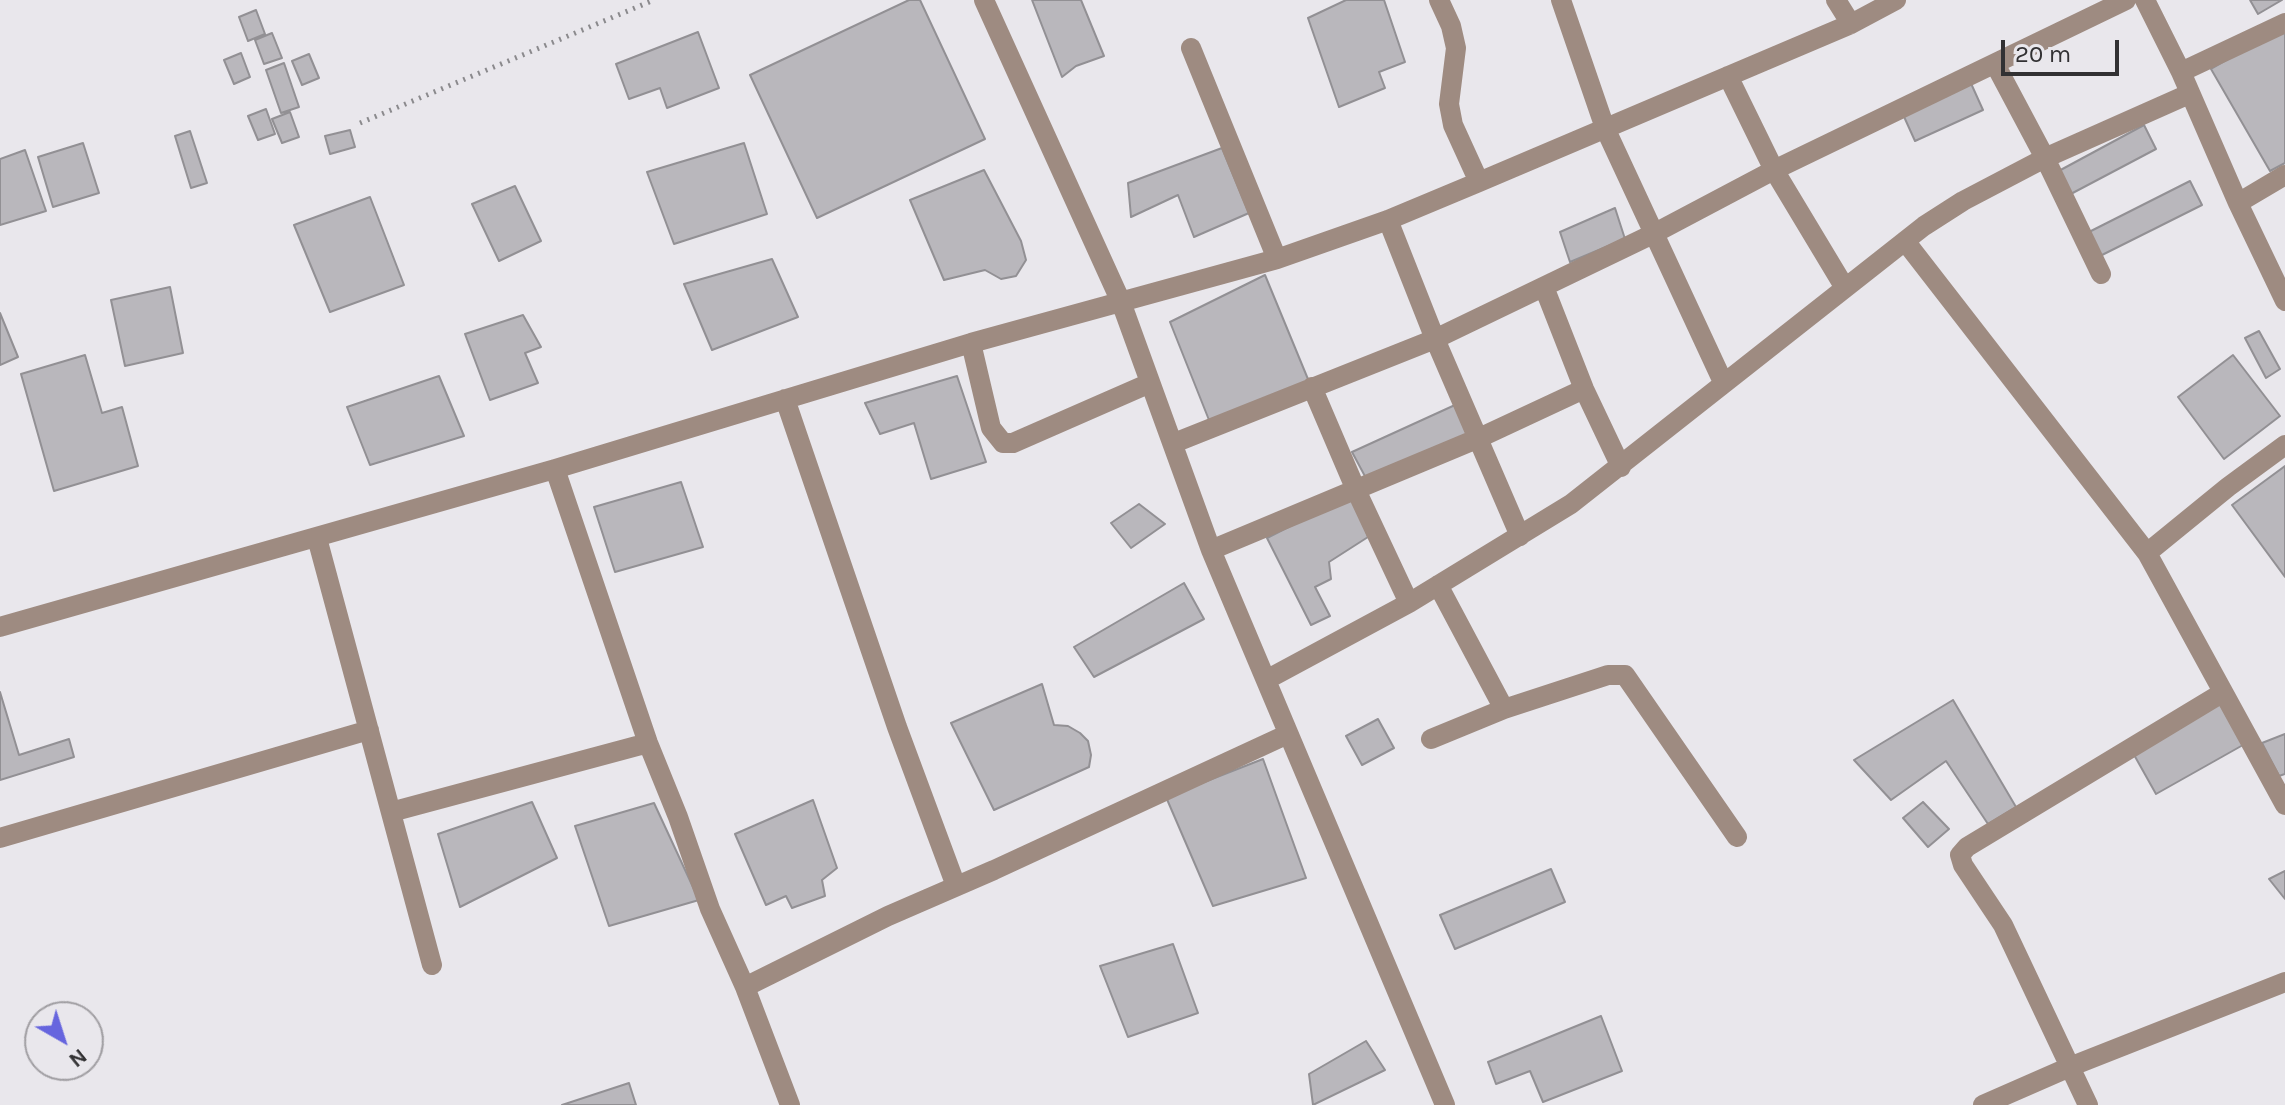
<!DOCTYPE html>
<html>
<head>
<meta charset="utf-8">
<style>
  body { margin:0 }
  #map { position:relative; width:2285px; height:1105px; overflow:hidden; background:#e9e7ec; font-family:Karla,sans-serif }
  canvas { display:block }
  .north { position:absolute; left:24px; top:1001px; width:80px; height:80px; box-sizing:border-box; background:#e9e7ec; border:2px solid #a09ea2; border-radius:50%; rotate:141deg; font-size:22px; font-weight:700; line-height:32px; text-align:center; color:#323133 }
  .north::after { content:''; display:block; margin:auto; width:28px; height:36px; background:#6665de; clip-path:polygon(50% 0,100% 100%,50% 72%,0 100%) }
  .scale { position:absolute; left:2001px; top:40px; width:118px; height:36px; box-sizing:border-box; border:4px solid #323133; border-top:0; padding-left:10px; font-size:24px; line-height:28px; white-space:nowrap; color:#323133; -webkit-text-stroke:6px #e9e7ec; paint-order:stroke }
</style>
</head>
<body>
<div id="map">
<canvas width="2285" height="1105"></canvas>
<div class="north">N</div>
<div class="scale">20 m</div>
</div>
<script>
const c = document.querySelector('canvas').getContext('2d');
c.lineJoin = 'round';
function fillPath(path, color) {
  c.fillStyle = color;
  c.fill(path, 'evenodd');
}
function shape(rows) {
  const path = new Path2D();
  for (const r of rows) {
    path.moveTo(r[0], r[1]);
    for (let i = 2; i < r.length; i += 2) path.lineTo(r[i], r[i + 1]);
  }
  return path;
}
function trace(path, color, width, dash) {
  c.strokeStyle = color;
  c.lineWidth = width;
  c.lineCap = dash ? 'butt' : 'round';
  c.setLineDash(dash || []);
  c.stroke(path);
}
const building = shape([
  [909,0,920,0,985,139,817,218,750,75,909,0],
  [1032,0,1081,0,1104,56,1076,66,1062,77,1032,0],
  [1346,0,1384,0,1405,62,1379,72,1385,88,1339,107,1308,18,1346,0],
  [2250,0,2282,0,2258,14,2250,0],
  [256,10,265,34,248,41,239,17,256,10],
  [2285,26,2285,163,2270,171,2211,69,2285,26],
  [698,32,719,88,667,108,660,88,629,99,616,64,698,32],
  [272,33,282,58,264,64,255,40,272,33],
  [241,53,250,77,234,84,224,60,241,53],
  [309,54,319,78,302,85,292,61,309,54],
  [284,63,299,107,281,113,266,70,284,63],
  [1969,79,1983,110,1915,141,1901,110,1969,79],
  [266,109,275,134,258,140,248,116,266,109],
  [290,112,299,137,282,143,272,119,290,112],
  [2144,125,2156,149,2067,196,2055,173,2144,125],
  [350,130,355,147,330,154,325,136,350,130],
  [190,131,207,183,191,188,175,136,190,131],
  [83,143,99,193,53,207,38,157,83,143],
  [744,143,767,214,674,244,647,172,744,143],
  [1222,148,1249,213,1194,237,1178,195,1131,217,1128,183,1222,148],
  [25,150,46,211,0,225,0,159,25,150],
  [984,170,1021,241,1026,260,1016,276,1001,279,985,270,944,280,910,200,984,170],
  [2190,181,2202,205,2100,256,2087,233,2190,181],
  [515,186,541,241,499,261,472,204,515,186],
  [370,197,404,285,330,312,294,225,370,197],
  [1615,208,1625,239,1570,262,1560,232,1615,208],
  [772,259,798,317,712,350,684,284,772,259],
  [1265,275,1310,384,1209,420,1170,322,1265,275],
  [170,287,183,353,125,366,111,300,170,287],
  [0,313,18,357,0,365,0,313],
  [523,315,541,347,525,353,538,383,490,400,465,334,523,315],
  [2259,331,2280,369,2266,378,2245,338,2259,331],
  [85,355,102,413,122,407,138,466,54,491,21,374,85,355],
  [2233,355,2280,416,2224,459,2178,397,2233,355],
  [439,376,464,436,370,465,347,407,439,376],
  [957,376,986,462,931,479,914,423,880,434,865,403,957,376],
  [1455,405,1469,439,1367,480,1352,452,1455,405],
  [2285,466,2285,577,2232,505,2285,466],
  [681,482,703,547,615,572,594,507,681,482],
  [1353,494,1368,537,1329,562,1331,579,1315,587,1330,616,1311,625,1267,538,1353,494],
  [1139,504,1165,524,1131,548,1111,523,1139,504],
  [1184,583,1204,619,1094,677,1074,647,1184,583],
  [1042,684,1054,725,1068,726,1080,733,1088,741,1091,755,1089,767,994,810,951,723,1042,684],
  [0,692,19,755,69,739,74,757,0,780,0,692],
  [1953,700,2016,807,1988,824,1946,761,1891,800,1854,760,1953,700],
  [2220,704,2243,745,2156,794,2133,753,2220,704],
  [1378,719,1394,748,1362,765,1346,736,1378,719],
  [2285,734,2285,774,2279,776,2262,743,2285,734],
  [1263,759,1306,878,1213,906,1166,797,1263,759],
  [813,800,837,868,822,880,825,896,792,908,786,896,766,905,735,834,813,800],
  [532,802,557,858,460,907,438,834,532,802],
  [1923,802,1949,829,1928,847,1903,818,1923,802],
  [654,803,699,900,609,926,575,826,654,803],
  [1551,869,1565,902,1455,949,1440,915,1551,869],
  [2285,871,2285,899,2269,879,2285,871],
  [1173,944,1198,1013,1128,1037,1100,966,1173,944],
  [1601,1016,1622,1071,1543,1102,1530,1071,1496,1084,1488,1062,1601,1016],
  [1366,1041,1385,1070,1313,1105,1309,1074,1366,1041],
  [629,1083,636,1105,562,1105,629,1083]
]);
fillPath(building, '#b9b7bc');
trace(building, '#929094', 2);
trace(shape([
  [360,123,654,0]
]), '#8b8a8d', 5, [2, 6]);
trace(shape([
  [984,0,1121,302,1211,550,1445,1105],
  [1439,0,1451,26,1456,48,1449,104,1453,125,1479,182],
  [1561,0,1605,128,1723,382],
  [1836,0,1851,24],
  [2145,0,2181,72,2238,203,2285,301],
  [1191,48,1277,259],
  [1995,64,2045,158,2101,274],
  [2181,72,2285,23],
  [1728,76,1774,170,1845,288],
  [2238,203,2285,175],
  [1388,220,1435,339,1520,536],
  [1905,241,2147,553,2285,805],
  [1544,287,1584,389,1621,467],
  [971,343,991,428,1003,443,1013,443,1150,383],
  [1312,387,1356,490,1409,603],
  [785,399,897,727,956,886],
  [1174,443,1435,339,1653,234,1774,170,2126,0],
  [555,469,648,743,678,817,710,909,745,987,790,1105],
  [317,538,432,965],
  [1211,550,1479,438,1584,389],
  [2147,553,2228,487,2285,445],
  [1438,585,1504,709],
  [0,627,555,469,971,343,1277,259,1388,220,1479,182,1851,24,1896,0],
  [1266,680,1409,603,1571,504,1924,226,1963,201,2045,158,2189,94],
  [1431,739,1504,709,1608,675,1625,675,1737,837],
  [391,812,648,743],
  [0,838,369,730],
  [745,987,888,916,994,870,1288,734],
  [1983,1105,2072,1066,2285,982],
  [2088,1105,2003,925,1963,865,1960,855,1967,847,2222,693]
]), '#9e8b81', 20);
</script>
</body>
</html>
